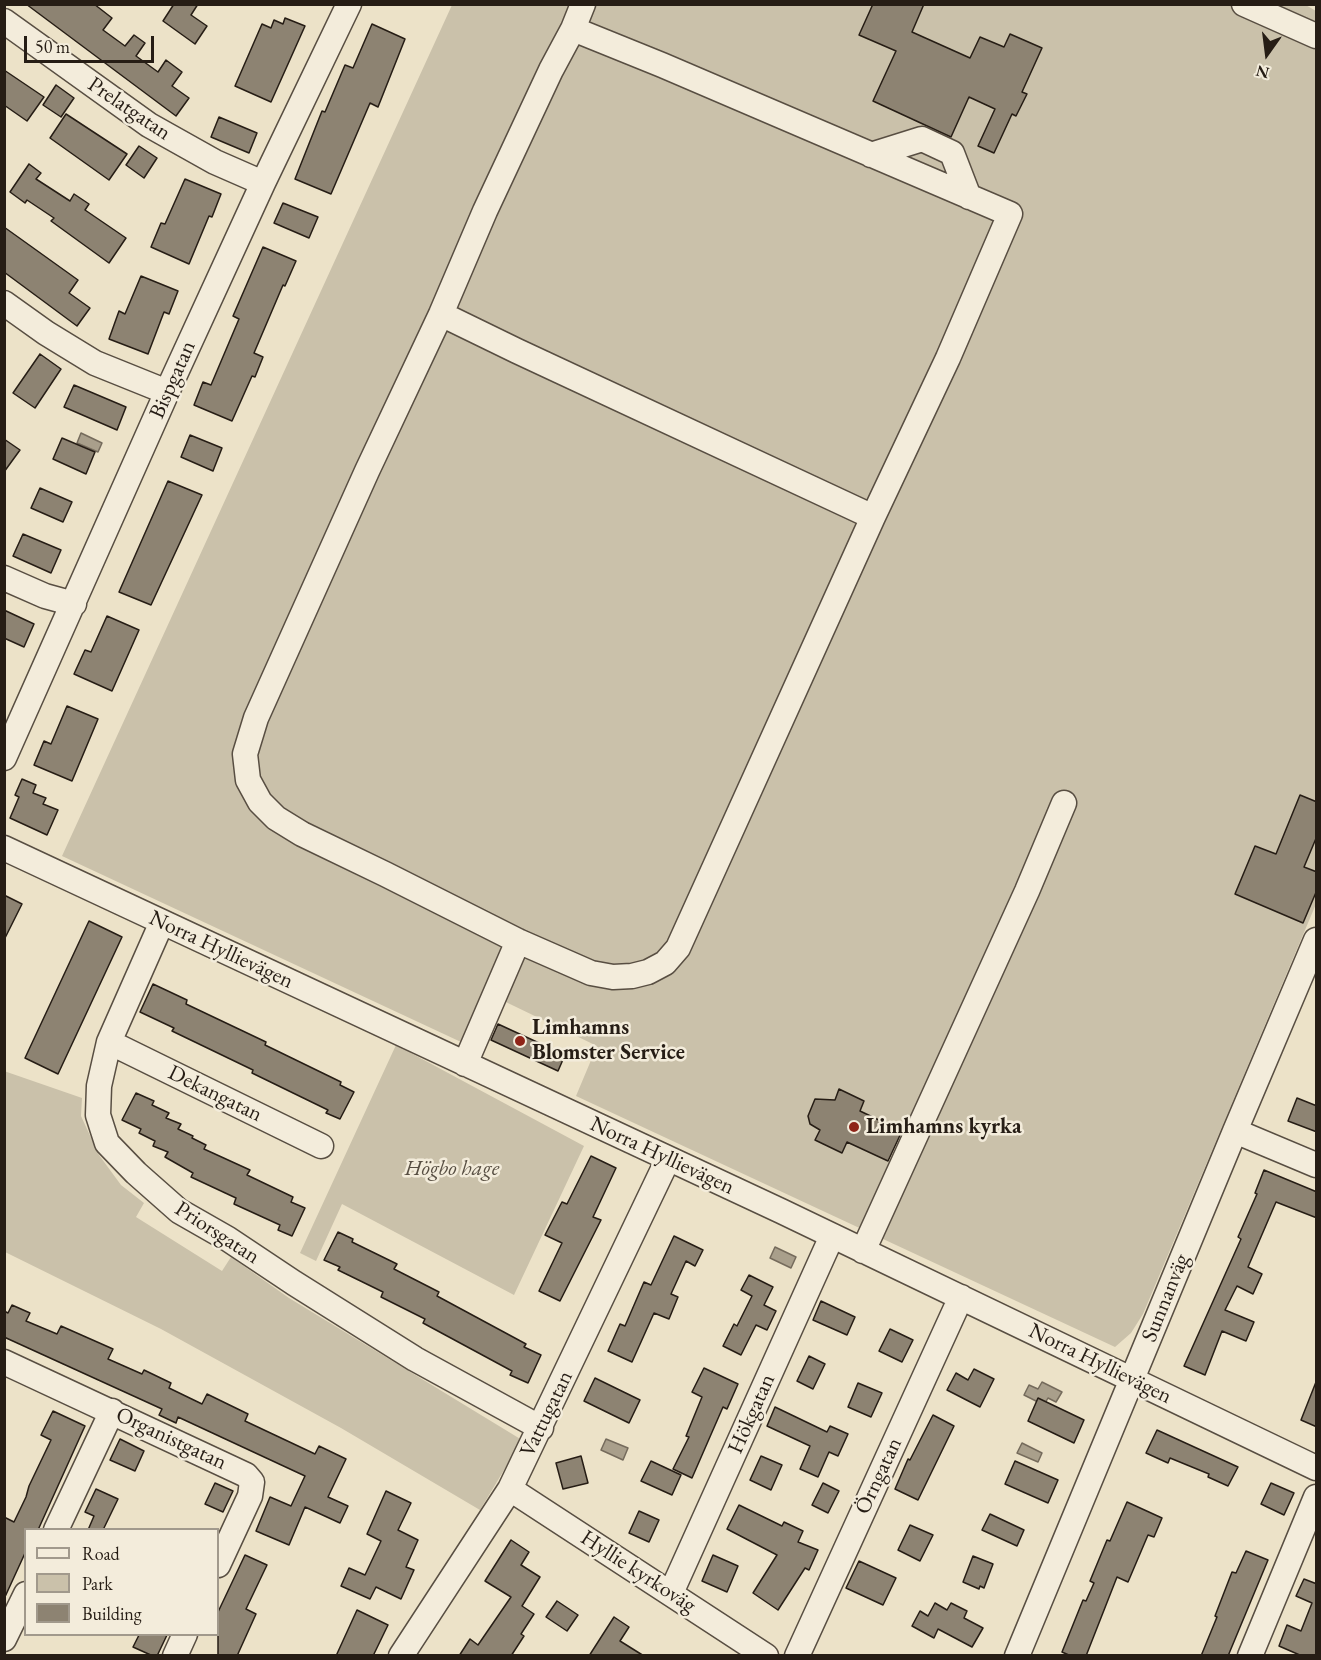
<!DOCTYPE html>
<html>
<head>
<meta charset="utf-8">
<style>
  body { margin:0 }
  #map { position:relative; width:1321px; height:1660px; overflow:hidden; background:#ece2c8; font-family:"EB Garamond",serif }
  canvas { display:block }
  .frame { position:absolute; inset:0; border:6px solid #261d15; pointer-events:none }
  .legend { position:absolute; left:24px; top:1528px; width:195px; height:108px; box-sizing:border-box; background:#f3ecdb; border:2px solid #a1998c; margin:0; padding:8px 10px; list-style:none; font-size:18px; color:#261d15 }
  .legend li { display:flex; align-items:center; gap:12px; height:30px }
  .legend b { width:30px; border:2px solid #a1998c }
  .north { position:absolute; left:1237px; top:24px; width:60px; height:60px; -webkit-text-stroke:4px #f3ecdb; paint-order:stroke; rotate:194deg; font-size:16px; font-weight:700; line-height:24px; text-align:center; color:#261d15 }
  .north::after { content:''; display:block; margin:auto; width:21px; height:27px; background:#261d15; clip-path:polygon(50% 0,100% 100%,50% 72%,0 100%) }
  .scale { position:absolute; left:24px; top:36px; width:130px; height:27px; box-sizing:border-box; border:3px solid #261d15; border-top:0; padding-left:8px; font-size:18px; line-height:21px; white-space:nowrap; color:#261d15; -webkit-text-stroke:4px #f3ecdb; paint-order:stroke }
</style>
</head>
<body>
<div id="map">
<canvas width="1321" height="1660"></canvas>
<div class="frame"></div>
<ul class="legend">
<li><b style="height:8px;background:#f3ecdb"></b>Road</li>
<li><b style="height:16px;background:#cac1aa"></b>Park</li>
<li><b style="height:16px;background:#8d8372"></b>Building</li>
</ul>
<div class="north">N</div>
<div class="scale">50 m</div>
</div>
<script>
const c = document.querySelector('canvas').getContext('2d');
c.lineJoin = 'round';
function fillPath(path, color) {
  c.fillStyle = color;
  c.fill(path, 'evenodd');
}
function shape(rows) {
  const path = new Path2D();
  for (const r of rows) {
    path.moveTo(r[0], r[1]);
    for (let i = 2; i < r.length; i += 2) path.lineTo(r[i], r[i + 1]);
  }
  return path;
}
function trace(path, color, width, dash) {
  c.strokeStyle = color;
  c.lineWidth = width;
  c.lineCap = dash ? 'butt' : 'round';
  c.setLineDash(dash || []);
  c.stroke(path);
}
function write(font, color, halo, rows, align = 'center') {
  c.font = font + ' "EB Garamond",serif';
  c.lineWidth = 5;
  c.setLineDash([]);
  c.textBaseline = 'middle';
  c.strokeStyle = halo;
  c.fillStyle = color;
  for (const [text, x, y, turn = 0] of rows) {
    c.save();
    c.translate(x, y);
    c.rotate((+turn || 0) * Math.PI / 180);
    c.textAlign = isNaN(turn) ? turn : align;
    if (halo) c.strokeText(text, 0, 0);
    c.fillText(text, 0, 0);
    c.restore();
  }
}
fillPath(shape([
  [1304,4,1316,11,1316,904,1143,1314,1131,1333,1115,1347,576,1096,597,1046,485,992,461,1042,62,856,452,5],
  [839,1090,864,1101,860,1111,903,1132,889,1161,847,1142,841,1153,815,1140,820,1130,815,1099,835,1100],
  [396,1045,584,1146,514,1295,342,1204,316,1261,300,1253],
  [4,1071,82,1098,81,1116,99,1155,121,1185,144,1203,136,1217,222,1271,231,1257,289,1298,522,1440,480,1510,341,1428,161,1329,5,1252]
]), '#cac1aa');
const water = shape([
  [81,433,102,443,98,452,77,443,81,433],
  [775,1247,796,1257,791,1268,770,1258,775,1247],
  [1042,1382,1062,1392,1056,1402,1048,1398,1044,1405,1024,1395,1029,1385,1038,1389,1042,1382],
  [606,1439,628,1448,623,1460,601,1450,606,1439],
  [1022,1443,1042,1453,1038,1462,1017,1453,1022,1443]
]);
fillPath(water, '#a99f8b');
trace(water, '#756b5c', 1.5);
const building = shape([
  [26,4,94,4,112,18,103,30,125,46,134,35,145,43,136,56,158,72,166,60,182,72,172,86,189,98,176,116,26,4],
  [174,4,198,4,191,15,207,26,195,44,163,21,174,4],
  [873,4,924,4,912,32,970,58,980,37,1004,47,1010,34,1042,48,1022,92,1027,94,1016,116,1012,114,994,153,978,146,995,109,969,97,951,137,873,101,896,51,859,35,873,4],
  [285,18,305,26,271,102,235,86,262,24,271,28,274,20,283,24,285,18],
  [372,24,405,39,378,107,370,103,331,194,295,179,322,111,325,112,345,65,353,68,372,24],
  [4,70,44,97,27,121,4,105,4,70],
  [56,85,74,98,61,117,43,105,56,85],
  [66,114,127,154,109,180,50,138,66,114],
  [219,117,257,133,249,153,211,137,219,117],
  [139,146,157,158,144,178,126,165,139,146],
  [29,164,41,173,36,179,70,201,74,194,89,204,85,210,126,238,109,263,51,221,54,218,27,200,25,203,10,192,29,164],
  [185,179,221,194,212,217,209,216,189,264,151,247,161,223,165,224,185,179],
  [283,203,318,217,309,238,274,223,283,203],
  [4,227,78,280,69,293,90,308,77,326,4,272,4,227],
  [263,247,296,261,285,286,283,285,254,353,263,357,255,377,252,376,232,421,194,405,203,382,211,385,239,319,233,316,263,247],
  [141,276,178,291,169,314,164,312,148,354,109,339,119,311,125,314,141,276],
  [40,354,61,369,35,408,13,393,40,354],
  [74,385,126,407,117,430,64,407,74,385],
  [190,435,222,448,213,471,181,457,190,435],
  [62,438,95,452,86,474,53,459,62,438],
  [4,439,20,450,4,472,4,439],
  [168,481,202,495,151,605,119,592,168,481],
  [40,488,72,502,63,522,31,508,40,488],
  [23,534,61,550,51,573,13,556,23,534],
  [4,610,34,624,24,647,4,638,4,610],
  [107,616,139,630,112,691,74,674,85,650,91,652,107,616],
  [67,706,98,719,72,781,34,765,44,741,51,744,67,706],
  [22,779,36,785,33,793,46,798,43,804,58,810,47,835,10,818,19,797,15,795,22,779],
  [1300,795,1317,802,1317,836,1304,867,1317,872,1317,890,1303,923,1235,894,1255,846,1276,854,1300,795],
  [4,895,22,904,4,940,4,895],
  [89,921,122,937,58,1074,25,1058,89,921],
  [153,984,187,1000,186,1004,266,1042,265,1045,341,1082,340,1085,354,1092,340,1119,326,1113,328,1110,252,1073,253,1070,172,1031,174,1028,140,1012,153,984],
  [498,1024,565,1055,558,1071,491,1040,498,1024],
  [839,1089,864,1101,860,1111,902,1131,888,1161,847,1142,842,1153,815,1140,820,1130,810,1124,808,1116,815,1099,835,1100,839,1089],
  [136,1093,154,1101,152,1105,169,1113,166,1118,181,1124,178,1129,193,1136,192,1138,206,1145,204,1149,250,1170,247,1175,293,1197,291,1202,305,1208,292,1236,278,1230,280,1225,234,1204,236,1198,191,1177,193,1173,165,1157,168,1152,153,1146,155,1141,139,1133,141,1129,122,1120,136,1093],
  [1297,1098,1317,1106,1317,1132,1288,1121,1297,1098],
  [591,1156,616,1168,593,1217,601,1220,560,1301,539,1291,562,1243,545,1235,562,1202,567,1204,591,1156],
  [1264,1170,1317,1192,1317,1218,1276,1202,1248,1267,1262,1274,1253,1294,1237,1286,1225,1310,1254,1322,1246,1341,1222,1331,1205,1375,1184,1366,1241,1239,1238,1237,1257,1194,1255,1193,1264,1170],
  [338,1232,353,1239,352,1242,397,1264,394,1269,439,1292,437,1296,526,1344,524,1347,541,1355,528,1383,510,1375,512,1371,423,1323,425,1319,381,1297,383,1292,338,1270,340,1267,324,1260,338,1232],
  [674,1236,703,1250,695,1266,686,1261,671,1294,678,1297,669,1319,654,1313,632,1362,608,1351,620,1324,625,1326,644,1282,651,1285,674,1236],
  [749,1275,773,1287,764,1305,776,1311,767,1330,756,1325,741,1355,723,1346,734,1324,737,1326,752,1296,741,1290,749,1275],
  [821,1301,855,1317,847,1335,813,1320,821,1301],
  [12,1305,30,1313,26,1321,57,1334,61,1326,113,1349,108,1359,142,1374,144,1370,171,1383,169,1388,202,1404,207,1394,248,1414,245,1421,315,1454,319,1446,346,1459,328,1497,348,1506,340,1523,305,1507,289,1545,256,1531,270,1497,291,1506,305,1476,178,1417,176,1423,159,1415,162,1409,4,1337,4,1311,8,1313,12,1305],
  [890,1329,913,1340,902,1362,879,1351,890,1329],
  [809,1356,825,1364,813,1389,797,1381,809,1356],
  [704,1368,738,1384,727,1409,723,1407,692,1478,673,1469,689,1437,686,1436,702,1397,692,1392,704,1368],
  [974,1369,994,1379,980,1407,947,1390,956,1373,968,1380,974,1369],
  [595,1378,640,1400,629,1423,584,1401,595,1378],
  [1316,1382,1317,1382,1317,1427,1301,1420,1316,1382],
  [858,1383,882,1393,871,1417,848,1407,858,1383],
  [1038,1398,1084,1420,1074,1443,1028,1421,1038,1398],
  [775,1407,827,1432,830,1426,848,1434,838,1456,829,1452,818,1477,800,1469,810,1446,767,1426,775,1407],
  [53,1411,85,1426,38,1530,26,1530,26,1551,4,1599,4,1517,14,1522,26,1497,29,1486,51,1440,41,1435,53,1411],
  [933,1415,954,1426,918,1500,895,1489,908,1459,910,1460,933,1415],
  [1157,1430,1238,1467,1228,1486,1208,1477,1209,1474,1170,1458,1168,1463,1146,1453,1157,1430],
  [120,1439,144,1451,135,1471,110,1460,120,1439],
  [581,1456,588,1483,563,1489,556,1463,581,1456],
  [761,1456,782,1465,771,1490,750,1480,761,1456],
  [651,1461,681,1475,672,1495,641,1481,651,1461],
  [1015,1461,1058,1480,1048,1503,1005,1484,1015,1461],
  [215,1483,233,1491,223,1512,205,1504,215,1483],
  [823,1483,839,1491,828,1513,812,1505,823,1483],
  [1271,1483,1294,1493,1284,1515,1261,1504,1271,1483],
  [96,1489,118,1499,103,1530,88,1530,94,1516,85,1512,96,1489],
  [386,1491,411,1503,398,1530,418,1540,406,1567,414,1570,401,1599,376,1587,370,1599,341,1586,349,1568,365,1575,381,1541,367,1534,386,1491],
  [1127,1502,1162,1518,1154,1537,1148,1535,1128,1582,1117,1577,1086,1656,1071,1656,1062,1652,1083,1600,1086,1601,1094,1583,1090,1581,1107,1540,1110,1541,1127,1502],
  [739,1505,782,1526,784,1522,803,1531,798,1542,818,1550,809,1570,805,1568,778,1610,753,1593,777,1555,727,1529,739,1505],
  [639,1511,659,1520,649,1542,629,1533,639,1511],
  [990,1514,1024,1530,1017,1546,982,1530,990,1514],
  [910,1525,933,1535,920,1561,898,1550,910,1525],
  [511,1540,529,1552,521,1565,540,1577,522,1606,534,1614,521,1634,524,1636,511,1656,459,1656,470,1639,478,1645,511,1597,485,1581,511,1540],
  [1246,1551,1268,1560,1228,1656,1201,1656,1217,1617,1215,1616,1232,1572,1236,1573,1246,1551],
  [245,1555,267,1565,246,1609,256,1614,237,1656,218,1656,218,1612,245,1555],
  [713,1555,738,1566,727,1592,702,1581,713,1555],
  [973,1556,993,1564,984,1588,980,1586,979,1589,963,1582,973,1556],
  [859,1561,896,1578,883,1605,846,1588,859,1561],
  [1304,1579,1317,1584,1317,1656,1302,1656,1279,1646,1287,1625,1301,1631,1312,1603,1296,1596,1304,1579],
  [557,1601,578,1615,567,1631,546,1617,557,1601],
  [935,1603,947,1610,951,1603,967,1611,964,1618,983,1628,972,1647,938,1629,934,1638,912,1626,920,1611,928,1616,935,1603],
  [357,1610,388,1625,373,1656,336,1656,357,1610],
  [614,1617,629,1627,620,1641,644,1656,589,1656,614,1617],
  [139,1635,167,1635,157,1656,153,1656,133,1647,139,1635]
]);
fillPath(building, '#8d8372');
trace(building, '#261d15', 1.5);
const minor = shape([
  [1244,4,1316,36],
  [4,21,149,125,215,162,263,183],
  [573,29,662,65,1010,214,948,358,873,517,678,948,665,963,648,972,632,976,613,977,591,973,518,941,385,874,302,834,276,818,260,802,248,780,245,754,256,718,367,471,441,314,485,211,551,70,573,29,583,4],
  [871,155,922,139,952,153,969,197],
  [4,303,46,333,95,363,167,392],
  [441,314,517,351,873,517],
  [4,578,45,596,74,604],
  [4,758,167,392,263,183,349,4],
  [4,848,781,1211,1316,1468],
  [162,922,109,1042,99,1086,98,1115,107,1143,136,1173,179,1211,228,1239,294,1283,415,1359,541,1428],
  [109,1042,321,1146],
  [465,1064,518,941],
  [1235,1131,1316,1165],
  [863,1251,1027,891,1064,803],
  [4,1362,246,1475,252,1482,250,1496,218,1565],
  [510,1489,766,1656],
  [56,1530,112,1411],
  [671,1593,832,1236],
  [4,1639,26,1594],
  [175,1656,185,1634],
  [401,1656,510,1489,668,1159],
  [797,1656,961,1297],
  [1017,1656,1235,1131,1316,940],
  [1250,1656,1316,1497]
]);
trace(minor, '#584e42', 27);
trace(minor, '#f3ecdb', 24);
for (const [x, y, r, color] of [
  [520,1041,6,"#8f2418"],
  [854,1127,6,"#8f2418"]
]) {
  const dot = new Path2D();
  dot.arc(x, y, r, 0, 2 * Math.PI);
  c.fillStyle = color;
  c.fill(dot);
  trace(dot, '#f3ecdb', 2);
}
write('22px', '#261d15', '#f3ecdb', [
  ["Prelatgatan",129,109,34],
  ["Bispgatan",173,380,-66],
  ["Norra Hyllievägen",221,950,25],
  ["Dekangatan",215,1094,26],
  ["Norra Hyllievägen",662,1156,25],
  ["Priorsgatan",217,1233,33],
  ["Sunnanväg",1166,1298,-68],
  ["Norra Hyllievägen",1100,1364,26],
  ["Vattugatan",547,1414,-64],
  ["Hökgatan",752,1414,-66],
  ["Organistgatan",171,1439,25],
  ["Örngatan",879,1476,-65],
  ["Hyllie kyrkoväg",638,1572,33]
]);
write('bold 22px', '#261d15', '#f3ecdb', [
  ["Limhamns",532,1028],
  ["Blomster Service",532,1053],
  ["Limhamns kyrka",866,1127]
], 'left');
write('italic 22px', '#574e42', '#f3ecdb', [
  ["Högbo hage",452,1169]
]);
</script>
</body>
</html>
